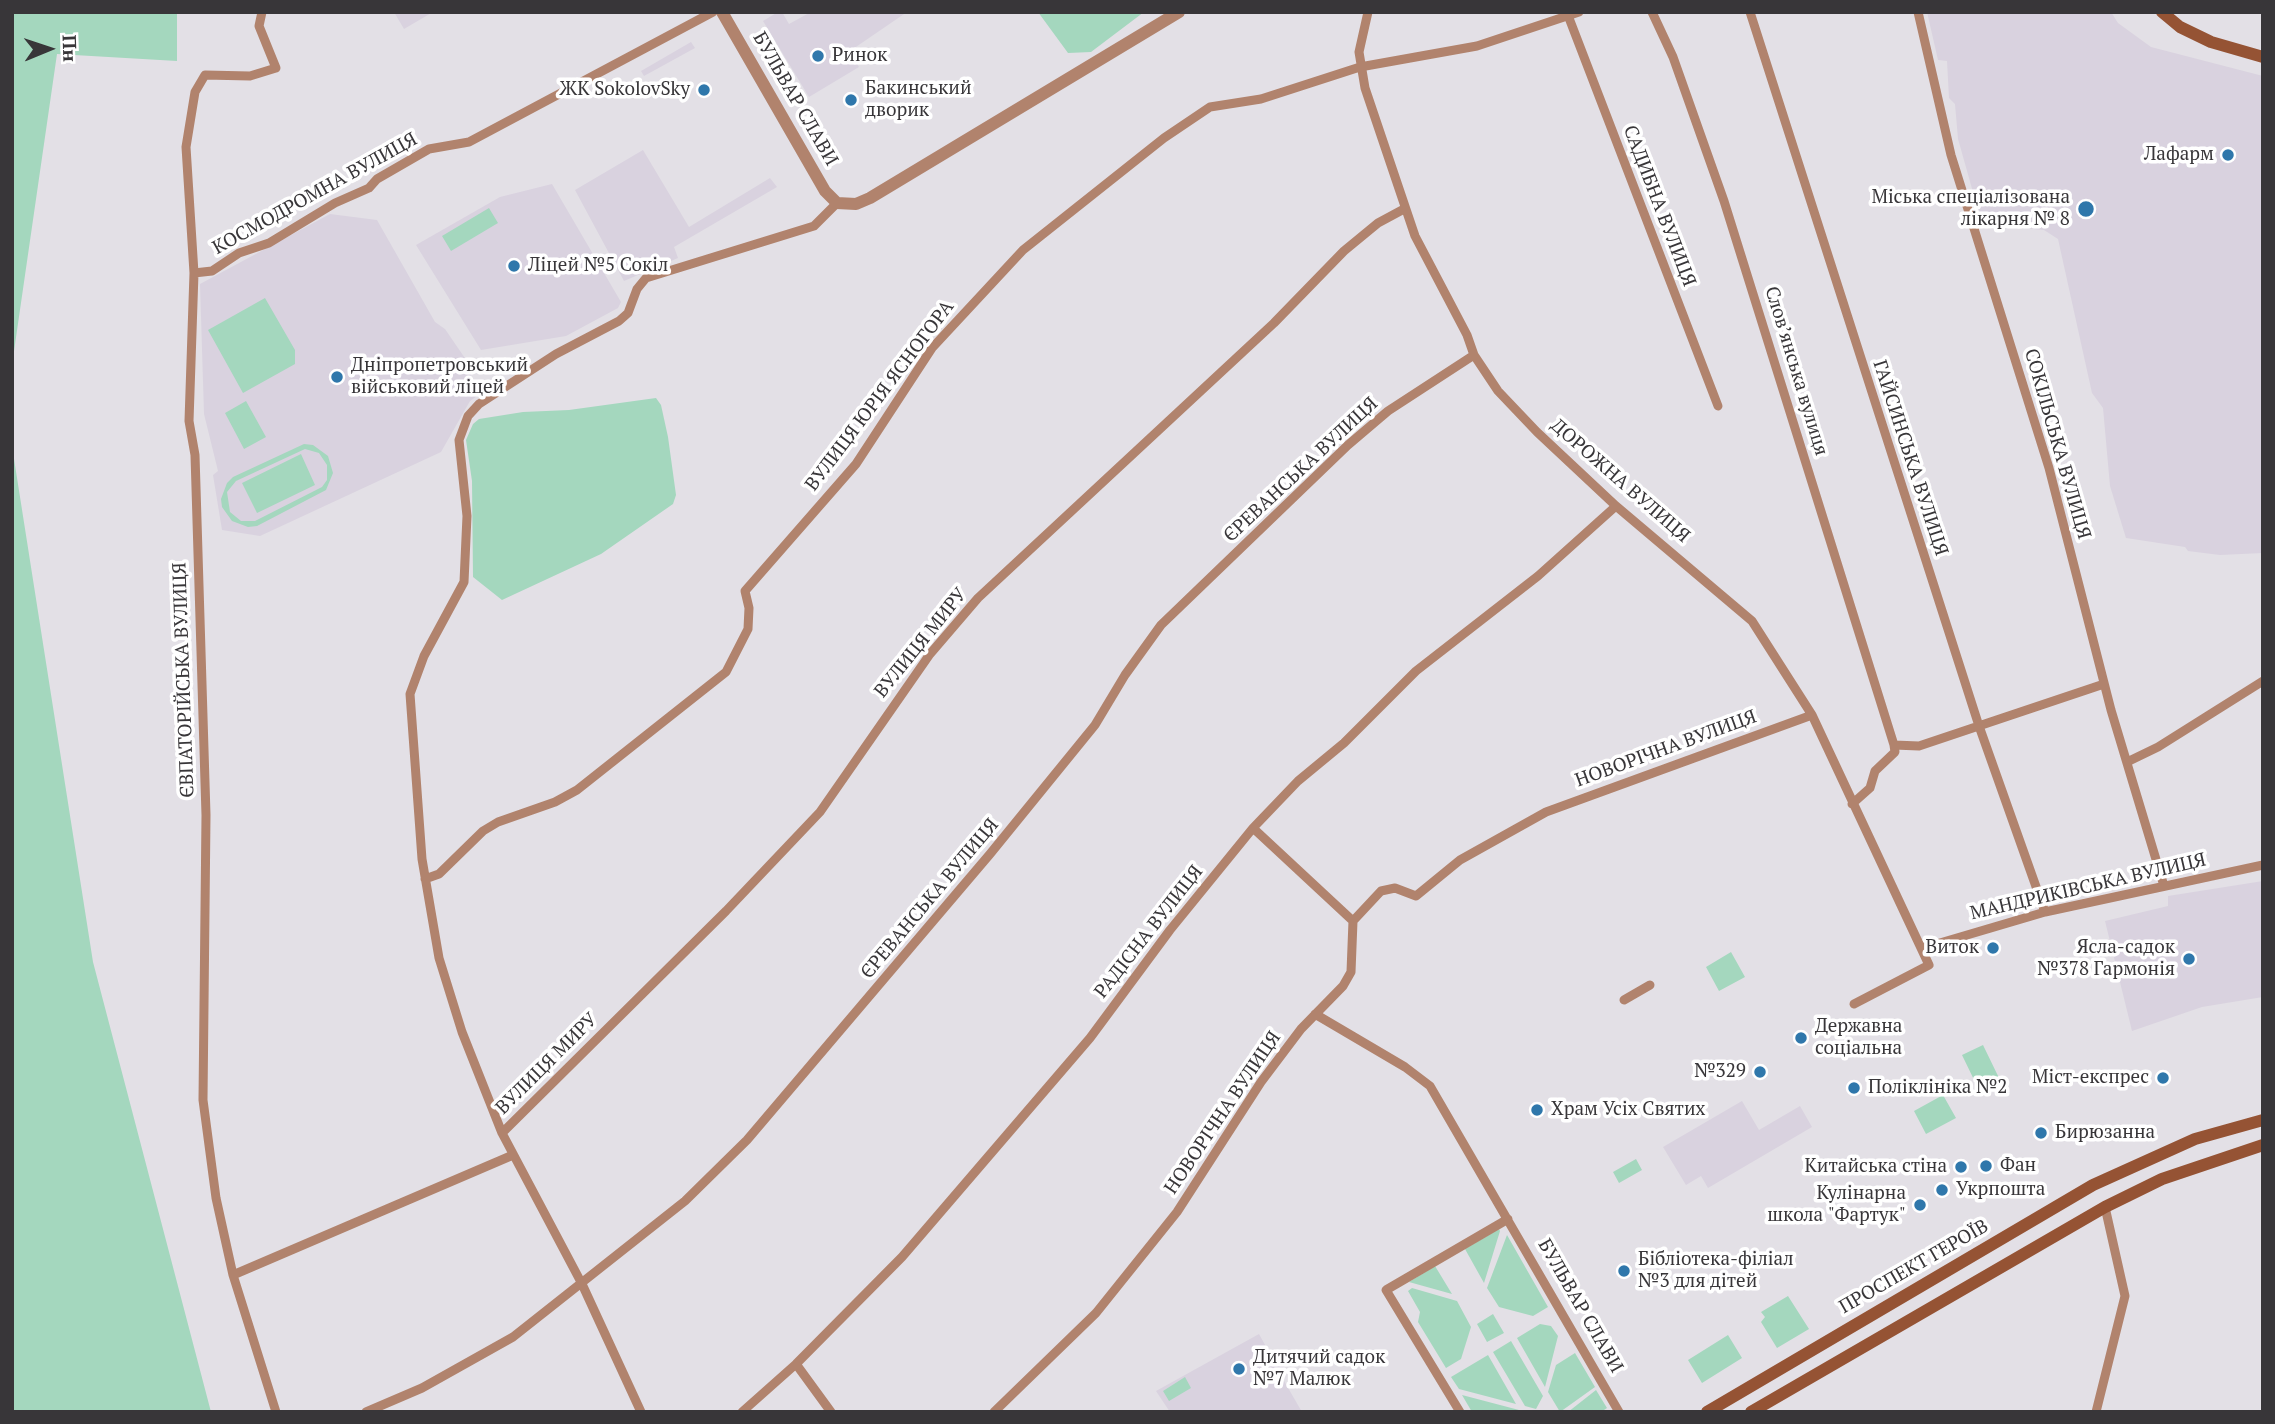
<!DOCTYPE html>
<html>
<head>
<meta charset="utf-8">
<style>
  body { margin:0 }
  #map { position:relative; width:2275px; height:1424px; overflow:hidden; background:#e3e0e6; font-family:"PT Serif",serif }
  canvas { display:block }
  .frame { position:absolute; inset:0; border:14px solid #383639; pointer-events:none }
  .north { position:absolute; left:14px; top:14px; width:70px; height:70px; -webkit-text-stroke:5px #fff; paint-order:stroke; rotate:88deg; font-size:19px; font-weight:700; line-height:28px; text-align:center; color:#383639 }
  .north::after { content:''; display:block; margin:auto; width:24px; height:32px; background:#383639; clip-path:polygon(50% 0,100% 100%,50% 72%,0 100%) }
</style>
</head>
<body>
<div id="map">
<canvas width="2275" height="1424"></canvas>
<div class="frame"></div>
<div class="north">Пн</div>
</div>
<script>
const c = document.querySelector('canvas').getContext('2d');
c.lineJoin = 'round';
function fillPath(path, color) {
  c.fillStyle = color;
  c.fill(path, 'evenodd');
}
function shape(rows) {
  const path = new Path2D();
  for (const r of rows) {
    path.moveTo(r[0], r[1]);
    for (let i = 2; i < r.length; i += 2) path.lineTo(r[i], r[i + 1]);
  }
  return path;
}
function trace(path, color, width, dash) {
  c.strokeStyle = color;
  c.lineWidth = width;
  c.lineCap = dash ? 'butt' : 'round';
  c.setLineDash(dash || []);
  c.stroke(path);
}
function write(font, color, halo, rows, align = 'center') {
  c.font = font + ' "PT Serif",serif';
  c.lineWidth = 7;
  c.setLineDash([]);
  c.textBaseline = 'middle';
  c.strokeStyle = halo;
  c.fillStyle = color;
  for (const [text, x, y, turn = 0] of rows) {
    c.save();
    c.translate(x, y);
    c.rotate((+turn || 0) * Math.PI / 180);
    c.textAlign = isNaN(turn) ? turn : align;
    if (halo) c.strokeText(text, 0, 0);
    c.fillText(text, 0, 0);
    c.restore();
  }
}
fillPath(shape([
  [394,12,433,12,404,29],
  [778,12,782,12,789,24,811,12,907,12,850,51,859,67,809,97,763,21],
  [1927,12,2111,12,2118,23,2151,47,2263,76,2263,553,2220,555,2188,551,2185,547,2126,538,2110,486,2103,408,2092,393,2058,239,2044,230,1982,224,1958,139,1955,104,1949,98,1947,61,1938,60],
  [691,42,695,48,644,76,641,71],
  [643,150,689,227,770,178,777,187,674,247,678,258,624,281,575,190],
  [552,184,621,302,618,308,566,336,481,350,416,245,500,197],
  [330,214,377,220,435,322,445,329,471,367,471,379,477,396,470,401,441,452,260,536,222,530,213,475,218,471,204,414,200,284],
  [2263,881,2263,997,2202,1007,2132,1031,2105,921,2168,906,2168,896],
  [1742,1101,1759,1130,1800,1106,1812,1127,1708,1188,1701,1176,1686,1185,1663,1147],
  [1259,1334,1274,1361,1283,1360,1285,1365,1280,1374,1302,1412,1170,1412,1156,1391]
]), '#d9d2df');
fillPath(shape([
  [12,12,177,12,177,61,57,54,12,365],
  [1038,12,1144,12,1091,52,1068,53],
  [489,208,498,223,451,251,442,236],
  [265,298,295,350,295,364,243,393,208,330],
  [656,398,661,405,668,437,676,495,673,504,601,554,502,600,473,577,472,481,466,440,473,424,479,419,523,412,569,410],
  [246,401,266,437,244,449,225,413],
  [304,444,313,445,328,456,333,473,326,490,257,526,248,527,232,521,222,507,221,499,227,483,233,477],
  [305,449,319,453,327,465,327,480,322,487,255,521,241,521,230,512,227,492,236,481],
  [12,446,93,962,211,1412,12,1412],
  [301,454,315,485,257,513,242,483],
  [1731,952,1745,977,1719,991,1706,967],
  [1983,1045,1999,1078,1978,1088,1962,1055],
  [1943,1095,1956,1118,1926,1134,1914,1111],
  [1636,1159,1642,1170,1619,1183,1613,1172],
  [1499,1229,1500,1231,1484,1283,1465,1249],
  [1507,1235,1548,1307,1533,1316,1499,1307,1487,1288],
  [1435,1266,1452,1294,1409,1282],
  [1412,1288,1457,1301,1471,1327,1461,1359,1446,1368,1418,1322,1420,1312,1408,1291],
  [1788,1296,1809,1329,1777,1348,1761,1322,1765,1317,1761,1312],
  [1493,1314,1504,1333,1487,1342,1477,1324],
  [1540,1324,1551,1326,1558,1336,1545,1387,1517,1338],
  [1728,1335,1742,1358,1702,1383,1688,1360],
  [1511,1341,1543,1396,1536,1409,1525,1406,1493,1352],
  [1575,1353,1595,1387,1560,1412,1548,1392,1556,1365],
  [1488,1355,1516,1404,1459,1389,1451,1377],
  [1185,1377,1191,1388,1169,1401,1163,1391],
  [1596,1390,1607,1408,1601,1412,1568,1412],
  [1462,1395,1519,1410,1520,1412,1472,1412]
]), '#a4d7be');
trace(shape([
  [262,12,259,26,276,68,250,76,205,75,195,92,186,147,194,273,189,421,195,455,206,815,203,1100,216,1198,233,1275,276,1412],
  [1368,12,1359,52,1365,88,1415,236,1467,335,1474,355,1498,391,1537,432,1616,506,1752,621,1812,715,1929,965,1854,1004],
  [1652,12,1673,57,1724,201,1894,745,1895,752,1875,771,1870,788,1852,804],
  [1750,12,1979,726,2045,912],
  [1918,12,1951,155,2049,468,2111,710,2164,886],
  [1569,18,1718,406],
  [194,273,212,271,239,253,269,243,335,203,369,188,377,179,429,149,469,142,713,12],
  [1894,745,1919,746,2104,684],
  [2127,762,2158,747,2263,681],
  [1253,828,1353,921],
  [425,879,439,874,483,831,498,822,555,802,577,790,726,672,748,629,749,608,745,591,856,464,932,348,1023,250,1164,138,1210,107,1261,99,1360,67,1477,46,1579,12],
  [1923,948,2045,912,2263,865],
  [1624,1000,1650,985],
  [1315,1014,1405,1067,1430,1086,1619,1412],
  [502,1133,726,911,820,812,930,654,978,598,1274,323,1344,251,1378,223,1404,209],
  [233,1275,513,1155],
  [796,1364,831,1412],
  [366,1412,422,1388,513,1337,685,1201,747,1140,990,854,1095,725,1125,675,1161,625,1348,445,1388,411,1474,355],
  [641,1412,582,1284,502,1133,462,1032,439,958,422,859,410,694,424,656,464,582,467,516,459,440,468,416,479,404,556,354,619,321,628,313,637,289,646,278,814,226,837,203],
  [742,1412,796,1364,902,1257,1090,1038,1170,930,1253,828,1298,781,1344,743,1416,671,1538,576,1616,506],
  [994,1412,1096,1313,1177,1212,1261,1082,1301,1029,1343,986,1351,972,1353,921,1381,891,1395,888,1416,896,1460,860,1546,812,1812,715],
  [1460,1412,1386,1290,1508,1219],
  [2096,1412,2125,1296,2105,1207]
]), '#b1836d', 9);
trace(shape([
  [722,12,825,191,837,203,856,204,870,198,1179,12]
]), '#b1836d', 12);
trace(shape([
  [2162,12,2180,27,2211,42,2263,57],
  [1707,1412,2093,1185,2195,1139,2263,1120],
  [1751,1412,2105,1207,2162,1179,2263,1145]
]), '#955334', 12);
for (const [x, y, r, color] of [
  [818,56,7,"#2f77ab"],
  [704,90,7,"#2f77ab"],
  [851,100,7,"#2f77ab"],
  [2228,155,7,"#2f77ab"],
  [2086,209,9,"#2f77ab"],
  [514,266,7,"#2f77ab"],
  [337,377,7,"#2f77ab"],
  [1993,948,7,"#2f77ab"],
  [2189,959,7,"#2f77ab"],
  [1801,1038,7,"#2f77ab"],
  [1760,1072,7,"#2f77ab"],
  [2163,1078,7,"#2f77ab"],
  [1854,1088,7,"#2f77ab"],
  [1537,1110,7,"#2f77ab"],
  [2041,1133,7,"#2f77ab"],
  [1986,1166,7,"#2f77ab"],
  [1961,1167,7,"#2f77ab"],
  [1942,1190,7,"#2f77ab"],
  [1920,1205,7,"#2f77ab"],
  [1624,1271,7,"#2f77ab"],
  [1239,1369,7,"#2f77ab"]
]) {
  const dot = new Path2D();
  dot.arc(x, y, r, 0, 2 * Math.PI);
  c.fillStyle = color;
  c.fill(dot);
  trace(dot, '#fff', 2.5);
}
write('19px', '#383639', '#fff', [
  ["Ринок",832,56],
  ["Бакинський",865,89],
  ["дворик",865,111],
  ["ЖК SokolovSky",690,90,"right"],
  ["Лафарм",2214,155,"right"],
  ["Міська спеціалізована",2070,198,"right"],
  ["лікарня № 8",2070,220,"right"],
  ["Ліцей №5 Сокіл",528,266],
  ["Дніпропетровський",351,366],
  ["військовий ліцей",351,388],
  ["Виток",1979,948,"right"],
  ["Ясла-садок",2175,948,"right"],
  ["№378 Гармонія",2175,970,"right"],
  ["Державна",1815,1027],
  ["соціальна",1815,1049],
  ["№329",1746,1072,"right"],
  ["Міст-експрес",2149,1078,"right"],
  ["Поліклініка №2",1868,1088],
  ["Храм Усіх Святих",1551,1110],
  ["Бирюзанна",2055,1133],
  ["Фан",2000,1166],
  ["Китайська стіна",1947,1167,"right"],
  ["Укрпошта",1956,1190],
  ["Кулінарна",1906,1194,"right"],
  ["школа \"Фартук\"",1906,1216,"right"],
  ["Бібліотека-філіал",1638,1260],
  ["№3 для дітей",1638,1282],
  ["Дитячий садок",1253,1358],
  ["№7 Малюк",1253,1380]
], 'left');
write('19px', '#383639', '#fff', [
  ["БУЛЬВАР СЛАВИ",795,99,60],
  ["КОСМОДРОМНА ВУЛИЦЯ",315,194,-29],
  ["САДИБНА ВУЛИЦЯ",1659,206,69],
  ["Словʼянська вулиця",1796,371,73],
  ["ВУЛИЦЯ ЮРІЯ ЯСНОГОРА",880,396,-53],
  ["СОКІЛЬСЬКА ВУЛИЦЯ",2057,444,74],
  ["ГАЙСИНСЬКА ВУЛИЦЯ",1910,458,72],
  ["ЄРЕВАНСЬКА ВУЛИЦЯ",1301,470,-43],
  ["ДОРОЖНА ВУЛИЦЯ",1620,481,41],
  ["ВУЛИЦЯ МИРУ",921,643,-51],
  ["ЄВПАТОРІЙСЬКА ВУЛИЦЯ",184,680,-92],
  ["НОВОРІЧНА ВУЛИЦЯ",1666,749,-20],
  ["МАНДРИКІВСЬКА ВУЛИЦЯ",2088,887,-13],
  ["ЄРЕВАНСЬКА ВУЛИЦЯ",930,899,-50],
  ["РАДІСНА ВУЛИЦЯ",1149,932,-52],
  ["ВУЛИЦЯ МИРУ",547,1064,-45],
  ["НОВОРІЧНА ВУЛИЦЯ",1223,1113,-56],
  ["ПРОСПЕКТ ГЕРОЇВ",1914,1267,-30],
  ["БУЛЬВАР СЛАВИ",1580,1306,60]
]);
</script>
</body>
</html>
